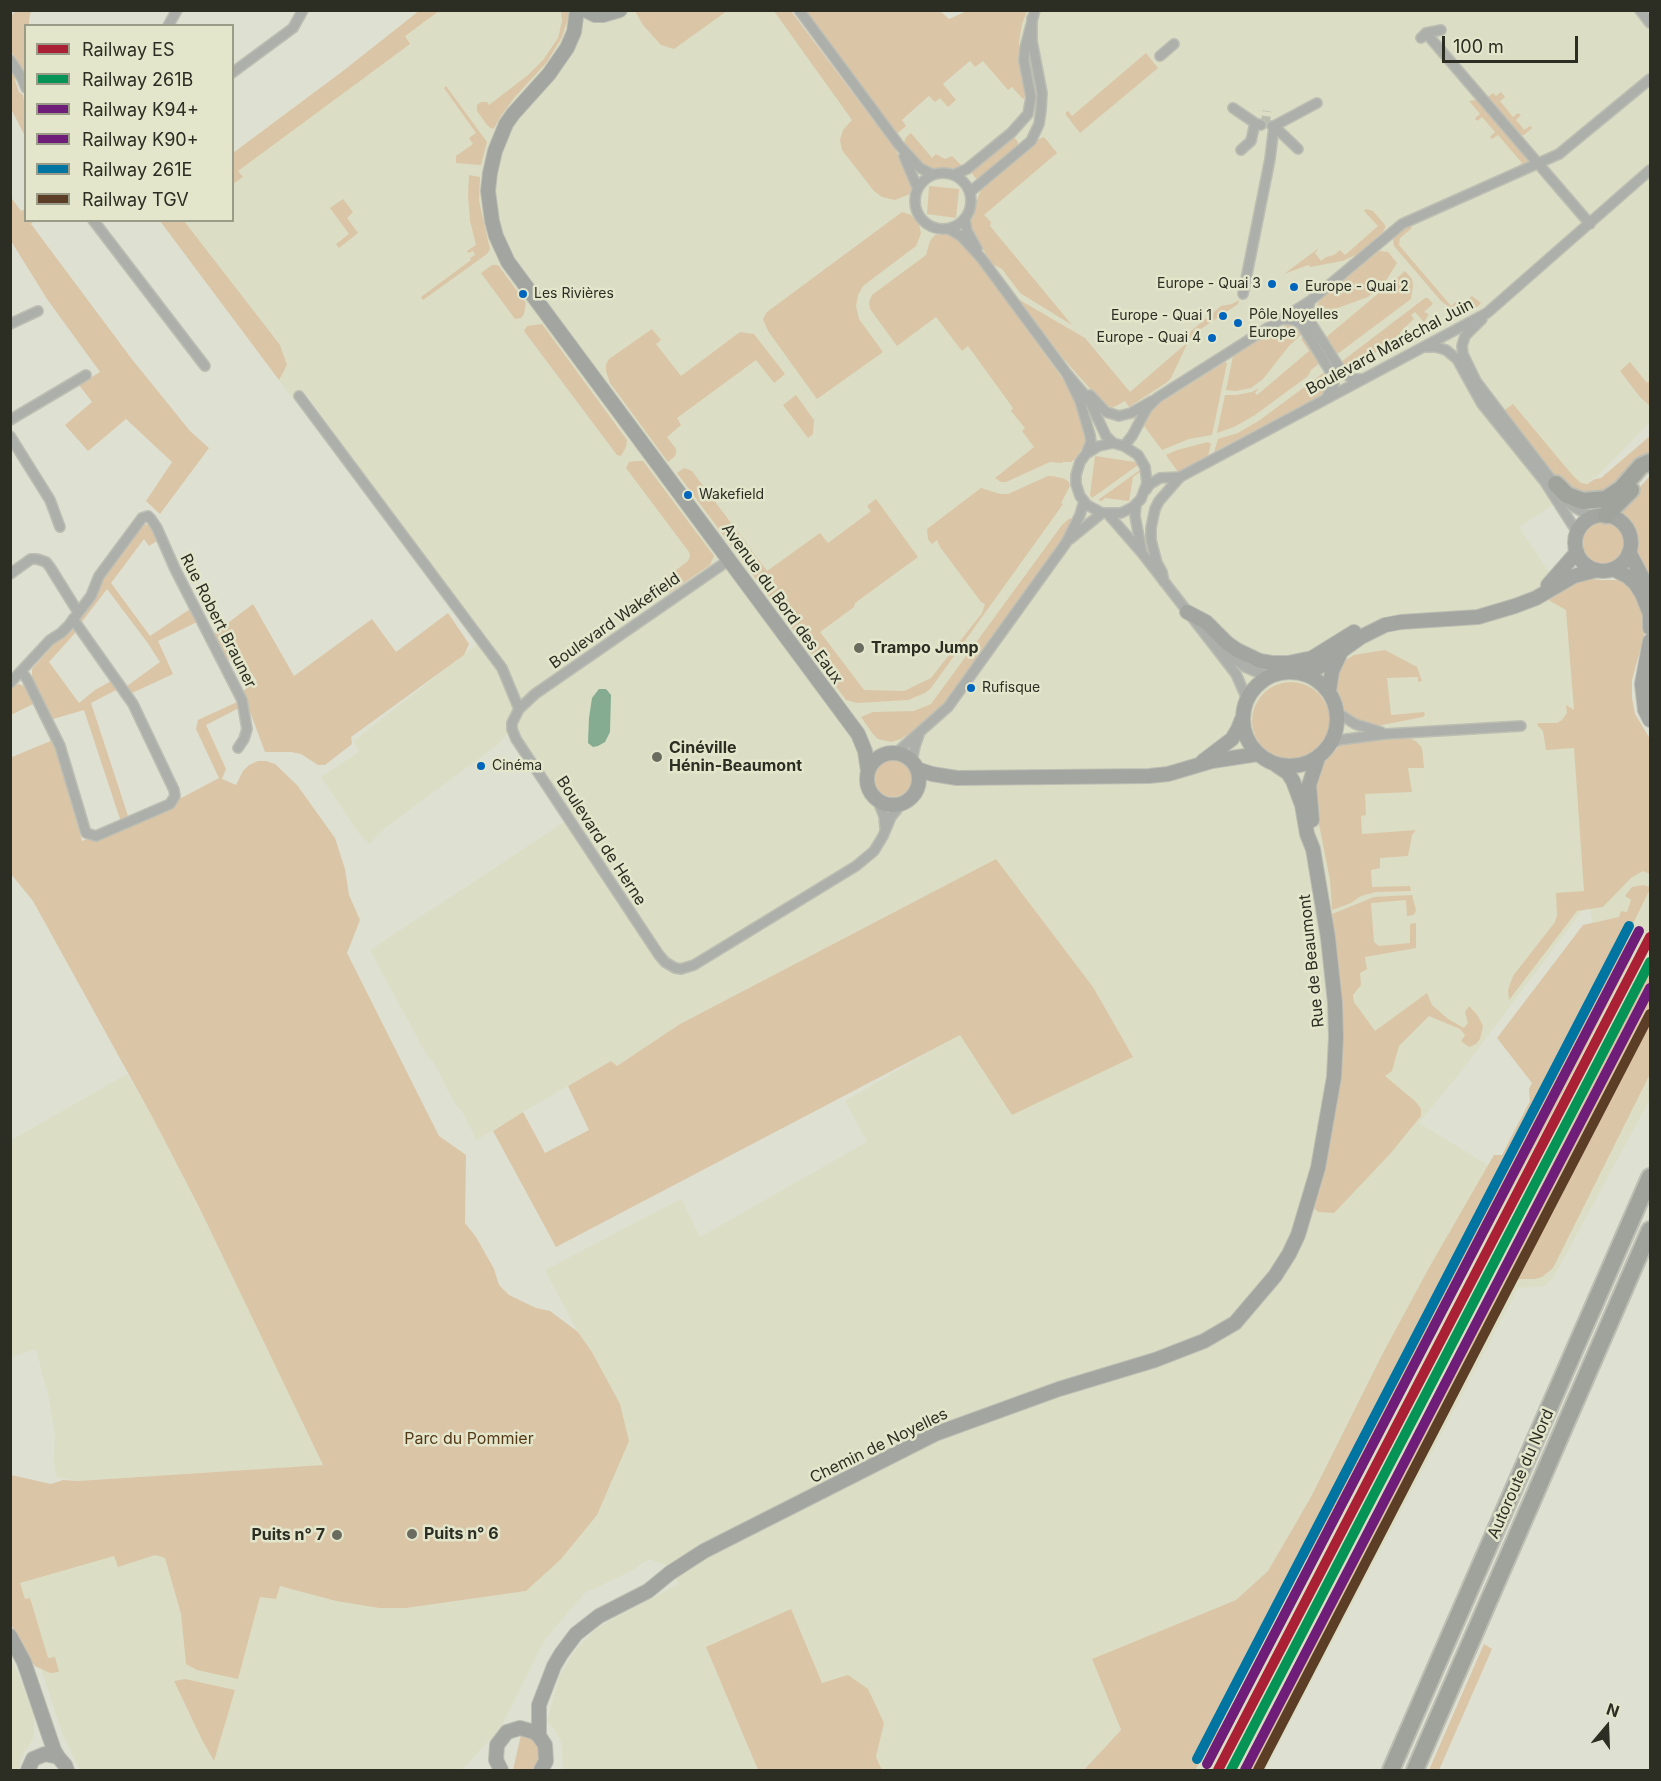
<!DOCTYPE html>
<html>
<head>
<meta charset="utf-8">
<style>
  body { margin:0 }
  #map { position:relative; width:1661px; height:1781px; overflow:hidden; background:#dee0d1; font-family:Inter,sans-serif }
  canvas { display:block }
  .frame { position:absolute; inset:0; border:12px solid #2c2d23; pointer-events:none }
  .legend { position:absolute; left:24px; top:24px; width:210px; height:198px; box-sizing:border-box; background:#e3e6cb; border:2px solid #9a9c88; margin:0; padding:8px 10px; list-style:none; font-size:18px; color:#2c2d23 }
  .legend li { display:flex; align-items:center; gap:12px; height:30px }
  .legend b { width:30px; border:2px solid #9a9c88 }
  .north { position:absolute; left:1577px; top:1697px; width:60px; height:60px; -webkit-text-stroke:4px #e3e6cb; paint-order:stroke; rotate:19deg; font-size:16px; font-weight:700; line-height:24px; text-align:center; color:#2c2d23 }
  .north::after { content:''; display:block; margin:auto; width:21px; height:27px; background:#2c2d23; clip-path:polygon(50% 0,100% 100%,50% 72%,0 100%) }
  .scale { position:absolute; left:1442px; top:36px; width:136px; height:27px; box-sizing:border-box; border:3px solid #2c2d23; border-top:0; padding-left:8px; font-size:18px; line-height:21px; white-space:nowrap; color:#2c2d23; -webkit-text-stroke:4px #e3e6cb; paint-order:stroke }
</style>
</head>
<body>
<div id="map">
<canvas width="1661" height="1781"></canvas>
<div class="frame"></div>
<ul class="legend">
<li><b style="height:8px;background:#aa2135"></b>Railway ES</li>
<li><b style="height:8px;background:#069456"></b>Railway 261B</li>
<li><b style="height:8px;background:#6e1e78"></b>Railway K94+</li>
<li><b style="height:8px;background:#6e1e78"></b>Railway K90+</li>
<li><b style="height:8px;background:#0075a1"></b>Railway 261E</li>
<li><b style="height:8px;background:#5c3e26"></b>Railway TGV</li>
</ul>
<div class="north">N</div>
<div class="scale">100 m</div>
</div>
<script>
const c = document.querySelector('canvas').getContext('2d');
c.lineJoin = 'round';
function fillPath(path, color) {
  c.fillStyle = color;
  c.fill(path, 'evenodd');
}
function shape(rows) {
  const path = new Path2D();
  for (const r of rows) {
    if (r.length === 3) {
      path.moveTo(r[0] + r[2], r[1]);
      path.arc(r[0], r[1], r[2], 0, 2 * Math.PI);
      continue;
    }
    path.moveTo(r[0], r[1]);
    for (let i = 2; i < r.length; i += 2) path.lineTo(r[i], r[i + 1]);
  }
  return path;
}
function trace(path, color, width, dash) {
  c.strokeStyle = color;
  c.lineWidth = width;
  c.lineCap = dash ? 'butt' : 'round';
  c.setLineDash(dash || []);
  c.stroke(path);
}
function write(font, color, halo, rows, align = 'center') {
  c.font = font + ' Inter,sans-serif';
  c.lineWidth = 5;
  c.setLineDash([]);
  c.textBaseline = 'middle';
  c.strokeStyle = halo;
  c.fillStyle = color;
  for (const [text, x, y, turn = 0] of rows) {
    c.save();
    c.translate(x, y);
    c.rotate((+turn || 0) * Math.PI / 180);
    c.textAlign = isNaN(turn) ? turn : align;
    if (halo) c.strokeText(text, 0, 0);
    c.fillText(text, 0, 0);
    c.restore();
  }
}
fillPath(shape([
  [420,11,791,11,882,133,902,121,1025,14,1027,11,1650,11,1650,422,1597,476,1519,527,1570,604,1574,729,1590,900,1462,1070,1419,1123,1488,1165,1494,1155,1502,1155,1530,1101,1529,1089,1611,940,1619,917,1592,923,1590,909,1603,907,1631,878,1643,871,1650,858,1650,1099,1553,1278,1544,1286,1518,1288,1265,1770,1179,1770,1306,1506,1268,1571,1236,1600,1092,1659,1121,1731,1084,1770,882,1770,876,1757,884,1723,822,1683,706,1647,758,1770,563,1770,562,1747,560,1739,554,1729,547,1722,559,1677,574,1652,596,1629,611,1620,679,1584,668,1566,649,1559,633,1570,585,1593,545,1639,500,1729,461,1770,80,1770,62,1733,10,1572,115,1541,165,1558,181,1614,186,1664,238,1679,260,1596,280,1585,336,1601,379,1608,406,1608,526,1591,620,1404,592,1352,578,1332,545,1270,681,1199,700,1237,867,1142,845,1101,960,1034,1133,1057,1093,987,996,859,680,1024,617,1066,610,1061,523,1112,475,1141,474,1135,462,1111,455,1104,434,1063,426,1054,370,950,569,819,512,729,497,745,385,828,369,844,359,833,321,777,359,752,354,741,481,641,305,392,294,400,160,221,232,220,233,153,343,71],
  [185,1679,235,1690,214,1760,202,1740,174,1681],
  [127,1074,154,1120,199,1207,323,1465,78,1481,56,1477,54,1463,55,1434,49,1399,36,1349,11,1357,10,1141],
  [11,1659,16,1669,33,1712,34,1724,34,1735,30,1744,23,1753,18,1770,11,1770]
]), '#dbdec4');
fillPath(shape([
  [420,10,439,11,405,36,410,44,238,171,243,177,233,184,233,153,343,71],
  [16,11,31,11,29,20,29,25,26,26,25,78,11,51,11,16],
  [561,11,568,11,569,15,562,37,547,62,514,98,501,116,494,128,492,129,487,125,477,111,477,105,481,102,487,102,489,105,528,75,543,60,558,38,562,21],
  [635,11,727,11,674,49,661,45,643,25],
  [774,11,791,11,895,149,913,180,910,194,895,200,882,197,874,191,842,150,840,140,843,130,852,120],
  [805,11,940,11,949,19,967,11,1027,11,1022,24,1019,42,1019,63,1022,82,1028,94,1023,99,1012,87,1008,90,983,61,975,67,970,61,943,84,956,100,948,107,940,98,935,102,929,96,902,120,906,126,897,134],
  [1146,53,1158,68,1080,133,1066,115,1066,112,1068,111,1072,116],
  [10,67,16,76,15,80,19,92,23,95,25,106,25,136,11,109],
  [446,86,487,142,481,165,456,163,456,156,473,144,469,138,476,133,444,88],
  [1501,92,1505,97,1500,101,1513,117,1518,113,1521,115,1516,120,1522,127,1524,130,1530,126,1532,128,1524,135,1519,136,1505,118,1486,98,1493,93,1496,96],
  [1480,99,1532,162,1516,168,1522,163,1498,135,1492,139,1490,137,1495,132,1482,117,1477,121,1475,118,1480,114,1469,101],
  [911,133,932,158,936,154,945,159,952,156,962,166,952,170,929,169,923,165,904,143,906,137],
  [1011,137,1014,137,1018,142,1018,146,977,180,971,172],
  [1044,137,1057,153,984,215,991,222,990,226,1072,325,1020,293,1002,269,992,264,984,251,972,230,970,221,981,189,1039,139],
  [469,175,480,177,479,201,490,249,487,254,423,300,421,297,471,260,470,258,475,255,473,251,468,253,467,251,476,245,470,221,468,196],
  [929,186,959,189,956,218,927,214],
  [10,196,21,211,25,209,26,220,34,221,31,224,131,358,190,431,209,448,160,514,146,501,172,462,126,419,88,451,65,425,92,402,79,385,100,372,47,299,11,241],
  [343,199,353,212,347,218,358,233,339,248,336,244,349,234,330,208],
  [1366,209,1373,211,1385,225,1385,228,1383,232,1358,254,1342,261,1310,267,1308,265,1284,274,1319,248,1315,253,1321,261,1326,257,1334,255,1340,250,1345,255,1378,226,1364,211],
  [902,212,911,215,919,224,921,233,916,246,863,286,858,295,856,306,859,319,883,352,817,399,768,331,763,319,767,312],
  [160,221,184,221,280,345,287,365,279,380],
  [1409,224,1412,228,1400,238,1399,245,1451,306,1456,302,1460,306,1472,296,1481,303,1474,310,1463,313,1455,311,1441,301,1394,246,1393,240,1395,237],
  [947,234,955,237,978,262,1070,389,1083,419,1081,421,1086,442,1076,458,1071,462,1063,462,1062,463,1050,462,1006,482,1001,482,995,478,1034,447,1022,431,1025,428,1011,411,1013,408,968,346,962,351,936,317,897,346,870,309,869,302,872,295,926,255,930,241,935,235],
  [1379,251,1388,252,1397,263,1387,279,1368,297,1332,310,1315,321,1312,313,1320,300],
  [492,265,498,265,526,303,524,314,521,318,515,319,481,273],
  [1405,271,1412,279,1413,286,1411,299,1336,355,1324,339],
  [1425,298,1428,298,1433,304,1424,312,1429,314,1424,322,1415,312,1411,315,1414,319,1401,331,1398,339,1396,340,1392,339,1374,354,1350,372,1346,369,1341,362],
  [1018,299,1085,338,1130,392,1188,342,1184,337,1221,306,1232,304,1239,300,1238,304,1195,333,1188,342,1171,378,1166,383,1129,407,1125,401,1112,408,1109,406,1107,408,1062,357],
  [1288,323,1296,325,1303,333,1289,346,1263,379,1251,388,1236,391,1226,390,1233,356],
  [542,324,627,440,626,447,621,456,617,455,524,331,527,326],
  [652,329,661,340,656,344,681,376,740,332,754,334,785,374,774,383,756,360,677,418,681,425,667,437,676,449,676,453,675,456,668,462,610,383,606,371,606,364,609,359],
  [1304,336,1321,362,1311,370,1308,376,1255,415,1234,427,1217,433,1225,395,1236,395,1252,392,1259,388,1255,393,1257,395,1309,351,1301,339],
  [1225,362,1227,363,1212,435,1189,439,1162,450,1144,426,1154,407],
  [1630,362,1647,383,1650,381,1650,406,1640,397,1620,371],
  [1326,371,1331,380,1327,392,1214,452,1218,439,1238,433,1260,420],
  [796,395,814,420,813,434,808,438,783,405],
  [1513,404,1574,477,1581,483,1587,484,1595,479,1601,478,1650,436,1650,451,1619,488,1597,497,1562,486,1505,417,1503,411],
  [1208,442,1211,444,1208,456,1178,472,1166,455,1177,450],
  [1095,456,1135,462,1138,465,1092,498,1090,495],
  [636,461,643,461,714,556,710,565,669,593,663,590,662,583,663,580,688,561,690,556,689,552,626,468,629,462],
  [684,468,692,471,767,571,820,533,828,543,871,511,867,506,876,499,918,557,855,603,854,607,820,632,864,690,904,691,931,678,982,613,985,604,981,602,940,547,937,540,932,544,928,539,927,529,981,488,1000,494,1008,494,1048,476,1053,476,1065,479,1069,482,1070,486,1061,503,1063,504,1051,521,931,688,925,693,908,700,857,703,846,700,677,473],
  [1140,470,1140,472,1133,477,1129,501,1105,498,1102,501,1098,500],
  [1650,476,1650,586,1637,553,1638,537,1634,527,1630,521,1618,511],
  [1070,518,1073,522,1065,538,946,702,939,711,920,725,910,737,907,735,901,739,891,742,878,739,873,734,861,717,873,712,914,711,931,704,1062,525],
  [1603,542,22],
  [145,524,150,526,157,541,149,546,144,539,111,583,150,636,190,609,197,622,158,641,173,674,132,693,127,686,160,662,147,642,107,589,81,623,80,618,94,600,101,581,142,526],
  [1587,578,1600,580,1621,580,1629,587,1637,596,1644,614,1645,632,1632,680,1632,698,1635,714,1650,739,1650,874,1643,871,1631,878,1603,907,1577,911,1509,1000,1508,990,1513,976,1555,922,1557,915,1556,893,1584,891,1574,748,1546,750,1543,731,1537,725,1538,723,1557,723,1562,720,1567,713,1566,705,1574,710,1566,610,1550,601,1548,597,1573,580],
  [253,604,294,676,372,619,396,652,448,613,469,644,464,655,351,737,352,744,325,765,318,765,301,754,291,752,265,752,243,693,245,689,257,681,239,656,229,660,224,658,212,635],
  [72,628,76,632,49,662,79,703,95,690,113,680,120,688,91,703,130,822,170,804,219,778,196,729,198,720,237,702,239,708,206,725,226,769,222,779,236,785,243,771,249,765,258,761,266,761,275,764,297,785,335,838,345,869,349,895,360,920,347,953,439,1136,466,1155,465,1223,476,1237,494,1269,499,1285,509,1295,536,1308,550,1311,578,1332,592,1352,620,1404,629,1441,597,1515,561,1559,526,1591,406,1608,379,1608,336,1601,280,1586,276,1599,260,1597,238,1679,197,1670,186,1664,181,1614,165,1558,155,1555,118,1567,114,1556,20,1583,25,1599,30,1598,48,1658,55,1657,59,1672,50,1673,35,1666,28,1658,17,1634,11,1625,11,1475,51,1484,63,1480,78,1481,323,1465,199,1207,154,1120,33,901,11,874,10,755,12,757,53,740,82,841,122,825,84,710,53,719,32,679,32,669,55,643,60,640],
  [1385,650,1417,667,1422,681,1418,682,1418,677,1387,678,1391,715,1424,712,1425,715,1423,717,1377,726,1355,720,1348,716,1343,710,1336,693,1334,685,1339,668,1344,661,1354,655],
  [1291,721,39],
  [19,684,28,688,35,703,11,715,11,689,15,685],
  [1410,738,1417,742,1422,748,1424,768,1408,768,1412,792,1365,794,1366,815,1361,816,1362,834,1416,830,1412,835,1408,856,1380,858,1380,868,1371,870,1372,887,1410,886,1411,891,1376,892,1361,896,1351,903,1332,910,1330,880,1319,824,1316,795,1316,778,1321,764,1340,746,1350,742],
  [893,778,19],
  [996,859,1093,987,1133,1057,1012,1115,960,1035,556,1247,493,1131,523,1112,545,1153,589,1130,568,1086,611,1061,617,1066,680,1024],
  [1643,885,1650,887,1650,889,1625,940,1632,957,1550,1117,1317,1556,1302,1559,1220,1721,1219,1733,1195,1770,1084,1770,1121,1730,1092,1659,1236,1600,1268,1571,1311,1497,1382,1355,1430,1266,1494,1155,1502,1155,1530,1101,1529,1089,1532,1083,1497,1038,1583,925,1619,917,1621,911,1627,912,1631,900,1625,896,1632,887],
  [1412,895,1416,910,1414,915,1407,916,1406,900,1371,903,1374,942,1379,946,1410,943,1410,924,1416,923,1416,948,1365,957,1367,969,1360,973,1361,985,1353,995,1354,1002,1375,1031,1427,993,1432,1005,1448,1019,1464,1028,1468,1023,1465,1012,1469,1006,1478,1016,1483,1026,1480,1039,1476,1044,1469,1047,1461,1041,1465,1035,1460,1029,1429,1016,1399,1046,1392,1071,1385,1076,1416,1102,1421,1109,1421,1116,1390,1154,1334,1213,1318,1212,1314,1208,1326,1161,1338,1082,1337,961,1332,914,1374,897],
  [1650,972,1650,1074,1553,1268,1542,1277,1535,1279,1519,1279,1510,1287,1259,1770,1240,1770,1386,1490],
  [791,1609,822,1683,848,1675,868,1689,884,1723,876,1757,882,1770,758,1770,706,1647],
  [1484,1644,1492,1649,1439,1770,1429,1770],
  [185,1679,235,1690,214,1761,202,1740,174,1681],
  [521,1735,534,1739,538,1744,540,1758,536,1767,532,1770,513,1770]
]), '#dbc5a7');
fillPath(shape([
  [599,689,606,689,611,695,610,732,605,742,598,746,593,747,588,743,589,718,592,698]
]), '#85ab90');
trace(shape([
  [1265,125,1267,111]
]), '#babcae', 9, [9, 4.5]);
const street = shape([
  [799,10,899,145,920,168,932,174],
  [1640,10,1650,23],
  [168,26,177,10],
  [1426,33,1590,224],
  [1421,38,1426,33,1441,30],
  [1160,56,1174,44],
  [10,60,22,78,26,88],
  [232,73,293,28,303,10],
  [1233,108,1255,123,1261,125],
  [1272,126,1274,126,1317,103],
  [1274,126,1298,149],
  [1241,150,1251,141,1255,123],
  [904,156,917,187],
  [943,201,28],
  [953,175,967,169,1011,133,1028,114,1031,97,1024,61,1025,48,1035,10],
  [970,192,1031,141,1039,124,1041,110,1042,93,1032,41,1032,18],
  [965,219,967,231,977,249],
  [93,220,205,366],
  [949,229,961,236,982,259,1067,374,1089,400,1106,436,1113,443],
  [1243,294,1270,159,1274,126],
  [1310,301,1307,313,1309,320,1342,372,1353,379,1363,379],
  [1283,319,1294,320,1301,324,1330,371,1333,378,1334,385,1327,397],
  [1482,319,1465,336,1462,346,1463,354,1476,381,1504,418,1557,487],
  [10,324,38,311],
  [1425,347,1436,347,1446,350,1457,359,1482,404,1545,482,1577,532],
  [1067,374,1080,401,1090,435,1091,442,1086,454,1080,462,1076,475,1076,484,1080,496,1087,505,1102,513,1121,513,1133,507,1141,499,1147,483,1145,467,1138,455,1124,446,1113,443,1099,446,1086,454],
  [1090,395,1106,412,1119,416,1131,413,1152,401],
  [299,396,502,668,519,709],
  [10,420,86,375],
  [10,436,50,500,60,527],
  [1124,446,1132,436,1147,408,1157,398,1310,301,1402,224,1559,154,1650,79],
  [1146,490,1150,484,1160,478,1180,477],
  [1565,498,1572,506,1592,517],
  [1136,505,1135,516,1142,553],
  [1108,514,1142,553,1236,674,1247,699],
  [1070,539,1102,513],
  [729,560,535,694,519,709,512,723,512,729,516,739,659,955,665,962,675,968,681,969,694,965,856,866,874,851,883,836,891,817,903,802],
  [10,574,31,559,37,559,46,562,50,567,78,612],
  [1164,582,1162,572,1157,563,1151,540,1151,528,1155,509,1159,501,1180,477,1487,313,1650,170],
  [1220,648,1245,667,1259,673,1272,675],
  [21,671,27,679,60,746,86,833,96,836,170,804,175,796,174,790,133,704,73,619],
  [10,683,50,640,61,633,69,625,91,596,99,576,142,518,148,516,151,519,157,528,175,569,242,700,247,729,244,739,238,748],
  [1338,713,1355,724,1381,732],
  [1330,745,1339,740,1386,734,1521,726],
  [896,753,948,707,1066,543,1080,515,1084,501],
  [912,761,915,746,919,735],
  [877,799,884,816,885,828]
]);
const secondary = shape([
  [577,10,574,32,567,48,549,74,513,114,506,124,495,151,490,173,488,191,492,221,496,236,508,262,858,734,865,751,868,771],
  [585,10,595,15,603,15,620,10],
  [1603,543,28],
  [1629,552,1650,592],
  [1613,569,1627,576,1635,583,1642,594,1650,614,1650,628],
  [1548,585,1577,552],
  [1187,612,1206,622,1227,643,1237,650,1260,661,1272,663,1288,663,1312,658,1354,632],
  [1650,641,1642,684,1645,710,1650,720],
  [1290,719,47],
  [1303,673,1319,667,1361,637,1385,625,1401,622,1478,617,1515,606,1536,598,1574,576,1597,570],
  [1329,691,1332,671,1340,654],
  [893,779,26],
  [1203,761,1232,739,1238,729,1242,719],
  [917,769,932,774,957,778,1149,776,1168,774,1212,761,1258,754],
  [1312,820,1309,785,1318,758],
  [10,1636,24,1662,54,1750,58,1757],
  [539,1736,539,1705,554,1666,561,1654,576,1634,599,1616,648,1591,670,1573,704,1551,935,1434,1059,1389,1155,1360,1204,1341,1235,1323,1275,1276,1289,1254,1298,1235,1318,1168,1334,1077,1336,1037,1335,1003,1328,938,1313,849,1307,834,1302,805,1293,781,1288,773,1276,765],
  [28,1770,33,1759,45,1754,58,1757,65,1765,67,1770],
  [501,1770,496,1760,497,1745,507,1732,520,1728,534,1732,539,1736,545,1745,546,1761,541,1770]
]);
const highway = shape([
  [1556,484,1567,495,1583,501,1606,499,1621,489,1641,466,1650,462],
  [1606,515,1631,490],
  [1391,1770,1650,1177],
  [1415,1770,1650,1230]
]);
trace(street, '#bdbeb3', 12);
trace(secondary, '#bdbeb3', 16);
trace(highway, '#bdbeb3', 20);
trace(street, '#adb0aa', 9);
trace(secondary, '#a2a5a0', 14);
trace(highway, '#a0a39b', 16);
trace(shape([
  [1218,1770,1650,937]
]), '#aa2135', 10);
trace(shape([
  [1231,1770,1650,962]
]), '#069456', 10);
trace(shape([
  [1207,1764,1639,931]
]), '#6e1e78', 10);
trace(shape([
  [1245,1770,1650,988]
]), '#6e1e78', 10);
trace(shape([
  [1197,1759,1629,926]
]), '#0075a1', 10);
trace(shape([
  [1258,1770,1650,1014]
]), '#5c3e26', 10);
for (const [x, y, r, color] of [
  [1272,284,5,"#0065bd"],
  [1294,287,5,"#0065bd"],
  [523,294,5,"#0065bd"],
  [1223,316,5,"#0065bd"],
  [1238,323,5,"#0065bd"],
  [1212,338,5,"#0065bd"],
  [688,495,5,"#0065bd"],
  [859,648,6,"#6a6c60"],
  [971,688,5,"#0065bd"],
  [657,757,6,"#6a6c60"],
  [481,766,5,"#0065bd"],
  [412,1534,6,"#6a6c60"],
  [337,1535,6,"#6a6c60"]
]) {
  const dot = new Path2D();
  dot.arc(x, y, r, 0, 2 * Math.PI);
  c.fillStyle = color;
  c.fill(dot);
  trace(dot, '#e3e6cb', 2);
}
write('14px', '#2c2d23', '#e3e6cb', [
  ["Europe - Quai 3",1261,284,"right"],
  ["Europe - Quai 2",1305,287],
  ["Les Rivières",534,294],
  ["Pôle Noyelles",1249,315],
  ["Europe",1249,333],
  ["Europe - Quai 1",1212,316,"right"],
  ["Europe - Quai 4",1201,338,"right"],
  ["Wakefield",699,495],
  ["Rufisque",982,688],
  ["Cinéma",492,766]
], 'left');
write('16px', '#2c2d23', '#e3e6cb', [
  ["Boulevard Maréchal Juin",1390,347,-28],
  ["Avenue du Bord des Eaux",782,604,54],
  ["Rue Robert Brauner",218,621,63],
  ["Boulevard Wakefield",615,621,-35],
  ["Boulevard de Herne",601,841,57],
  ["Rue de Beaumont",1312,961,-96],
  ["Chemin de Noyelles",879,1446,-26],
  ["Autoroute du Nord",1521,1474,-66]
]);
write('bold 16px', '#2c2d23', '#e3e6cb', [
  ["Trampo Jump",871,648],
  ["Cinéville",669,748],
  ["Hénin-Beaumont",669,766],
  ["Puits n° 6",424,1534],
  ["Puits n° 7",325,1535,"right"]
], 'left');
write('16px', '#553816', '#e3e6cb', [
  ["Parc du Pommier",469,1439]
]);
</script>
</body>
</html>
